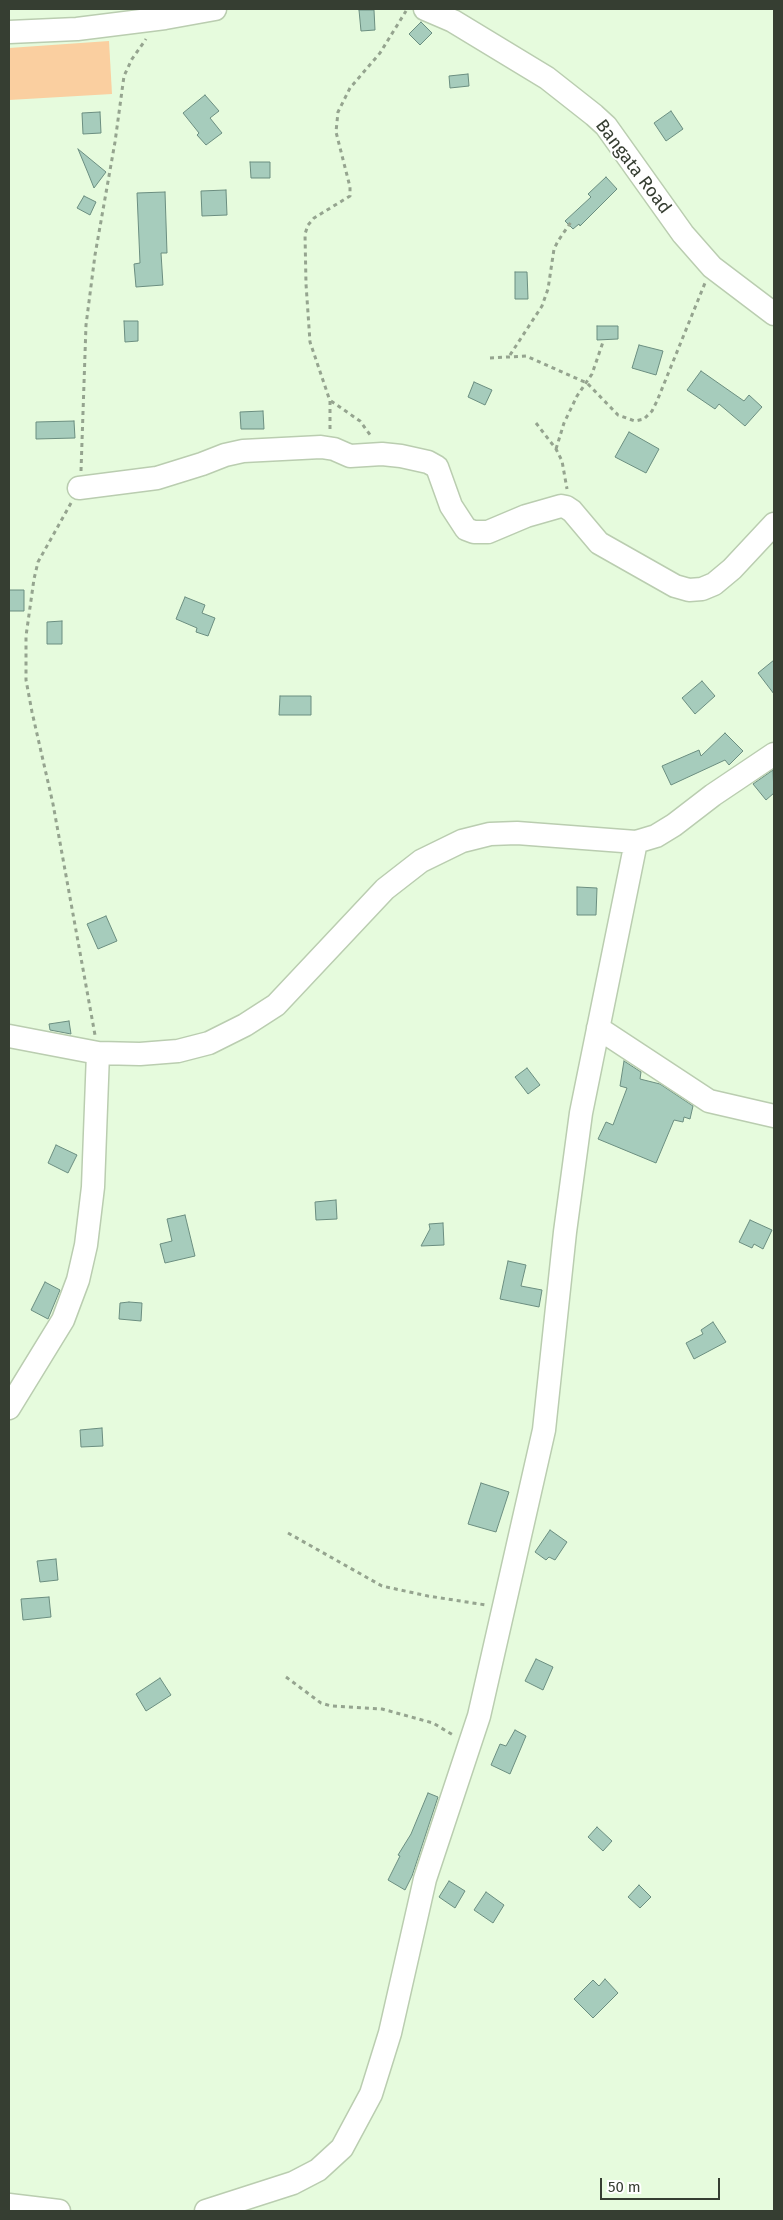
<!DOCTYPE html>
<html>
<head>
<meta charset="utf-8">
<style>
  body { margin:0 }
  #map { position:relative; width:783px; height:2220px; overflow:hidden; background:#e6fbdd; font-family:"Fira Sans",sans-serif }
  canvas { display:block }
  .frame { position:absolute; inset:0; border:10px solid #363e32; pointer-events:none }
  .scale { position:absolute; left:600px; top:2178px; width:120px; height:22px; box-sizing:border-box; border:2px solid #363e32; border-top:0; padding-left:6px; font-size:15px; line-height:18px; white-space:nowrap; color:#363e32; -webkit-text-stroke:4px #fff; paint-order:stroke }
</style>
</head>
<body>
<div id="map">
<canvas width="783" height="2220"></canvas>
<div class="frame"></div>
<div class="scale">50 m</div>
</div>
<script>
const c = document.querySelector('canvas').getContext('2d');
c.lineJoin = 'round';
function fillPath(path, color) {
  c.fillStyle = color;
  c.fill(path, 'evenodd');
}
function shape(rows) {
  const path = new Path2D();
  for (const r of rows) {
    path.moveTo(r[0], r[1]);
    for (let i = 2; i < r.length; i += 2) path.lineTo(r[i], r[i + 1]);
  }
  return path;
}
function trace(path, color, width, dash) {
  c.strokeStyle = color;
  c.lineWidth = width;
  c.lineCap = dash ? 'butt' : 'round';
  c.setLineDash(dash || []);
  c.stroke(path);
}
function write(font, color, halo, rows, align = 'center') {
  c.font = font + ' "Fira Sans",sans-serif';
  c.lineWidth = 4;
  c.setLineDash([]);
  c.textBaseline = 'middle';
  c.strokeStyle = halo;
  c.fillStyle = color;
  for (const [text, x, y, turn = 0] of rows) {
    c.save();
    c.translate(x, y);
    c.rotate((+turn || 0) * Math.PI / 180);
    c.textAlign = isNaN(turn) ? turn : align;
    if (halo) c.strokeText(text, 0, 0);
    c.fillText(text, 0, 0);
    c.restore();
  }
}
fillPath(shape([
  [109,41,112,94,9,100,9,48]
]), '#facfa0');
const building = shape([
  [359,10,374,10,375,30,361,31,359,10],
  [421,22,432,33,420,45,409,34,421,22],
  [468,74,469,86,450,88,449,76,468,74],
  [205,95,219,111,210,118,222,133,206,145,197,135,199,133,183,113,205,95],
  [671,111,683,129,666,141,654,123,671,111],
  [100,112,101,133,83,134,82,113,100,112],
  [78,149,106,172,94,188,88,173,78,149],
  [250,162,270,162,270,178,251,178,250,162],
  [606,177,617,189,580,226,579,224,573,229,565,221,591,197,588,194,606,177],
  [226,190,227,215,202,216,201,191,226,190],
  [165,192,167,253,161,253,163,285,136,287,134,264,140,263,137,193,165,192],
  [84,196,96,202,90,215,77,208,84,196],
  [515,272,527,272,528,299,515,299,515,272],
  [124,321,138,321,138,341,125,342,124,321],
  [597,326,618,326,618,339,597,340,597,326],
  [639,345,663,351,656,375,632,368,639,345],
  [701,371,744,401,749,395,762,407,745,426,719,404,715,409,687,390,701,371],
  [474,382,492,390,485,405,468,397,474,382],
  [263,411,264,429,241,429,240,412,263,411],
  [74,421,75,438,36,439,36,422,74,421],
  [629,432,659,449,646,473,615,457,629,432],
  [9,590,24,590,24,611,9,611,9,590],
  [185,597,205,605,202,613,215,618,208,636,196,632,197,628,176,619,185,597],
  [62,621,62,644,47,644,47,622,62,621],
  [774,660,774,694,758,673,774,660],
  [702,681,715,696,695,714,682,698,702,681],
  [280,696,311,696,311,715,279,715,280,696],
  [725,733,743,751,729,765,725,760,671,785,662,766,699,750,701,756,725,733],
  [773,770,774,793,766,800,753,784,773,770],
  [577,887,597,888,596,915,577,915,577,887],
  [106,916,117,941,98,949,87,924,106,916],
  [69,1021,71,1034,50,1030,49,1024,69,1021],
  [624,1061,641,1072,640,1079,660,1084,693,1106,690,1119,684,1117,683,1122,674,1120,656,1163,598,1139,606,1122,613,1125,627,1088,620,1086,624,1061],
  [527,1068,540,1085,528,1094,515,1077,527,1068],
  [56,1145,77,1155,68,1173,48,1163,56,1145],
  [336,1200,337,1219,316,1220,315,1202,336,1200],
  [185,1215,195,1256,165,1263,160,1244,172,1241,167,1219,185,1215],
  [750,1220,772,1230,763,1249,754,1244,752,1248,739,1242,750,1220],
  [443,1223,444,1245,421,1246,430,1229,429,1224,443,1223],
  [508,1261,526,1265,521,1286,542,1290,539,1307,500,1299,508,1261],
  [45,1282,60,1290,48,1319,31,1310,45,1282],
  [129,1302,142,1303,141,1321,119,1319,120,1303,129,1302],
  [713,1322,726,1342,694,1359,686,1343,703,1334,701,1330,713,1322],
  [102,1428,103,1446,81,1447,80,1430,102,1428],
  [481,1483,509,1492,496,1532,468,1524,481,1483],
  [550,1530,567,1542,555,1560,549,1557,546,1560,535,1552,550,1530],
  [56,1559,58,1580,40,1582,37,1561,56,1559],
  [49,1597,51,1617,23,1620,21,1599,49,1597],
  [536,1659,553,1667,543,1690,525,1681,536,1659],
  [160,1678,171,1695,146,1711,136,1694,160,1678],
  [515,1730,526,1736,510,1774,491,1765,500,1744,506,1746,515,1730],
  [428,1793,438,1797,412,1876,405,1890,388,1880,400,1856,398,1855,411,1834,428,1793],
  [597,1827,612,1841,603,1851,588,1837,597,1827],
  [449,1881,465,1891,455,1908,439,1897,449,1881],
  [639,1885,651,1897,640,1908,628,1897,639,1885],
  [486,1892,504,1905,493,1923,474,1910,486,1892],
  [605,1979,618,1993,593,2018,574,1999,593,1980,599,1986,605,1979]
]);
fillPath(building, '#a6ccbc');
trace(building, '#6b8e80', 1);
const minor = shape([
  [425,9,453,21,547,78,594,115,606,126,683,234,712,267,774,314],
  [9,32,77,29,165,18,215,9],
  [79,488,157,478,202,464,225,455,243,451,321,447,334,449,350,456,382,454,401,456,428,462,437,467,451,506,466,529,474,532,488,532,526,516,561,506,566,507,572,511,599,543,675,586,689,590,702,589,714,584,732,569,774,524],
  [598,1028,709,1101,774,1116],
  [9,1036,98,1053,140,1054,178,1051,209,1043,245,1025,276,1005,385,889,421,861,462,841,490,834,517,833,636,842,656,836,674,825,713,795,774,754],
  [9,1408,63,1320,78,1280,86,1245,93,1187,98,1053],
  [9,2205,59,2211],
  [206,2211,293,2183,318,2170,342,2148,371,2094,390,2033,425,1879,479,1716,544,1430,565,1232,581,1113,636,842]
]);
trace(minor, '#bacdb0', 25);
trace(shape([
  [510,355,542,306,548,289,554,249,558,241,571,222],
  [490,358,526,356,587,383,618,415,635,421,644,419,652,411,657,401,705,283],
  [331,401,360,421,371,436],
  [536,423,556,449,562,461,567,489],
  [330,429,330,401,310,342,306,284,305,234,308,225,314,218,350,196,350,187,336,132,338,112,350,88,380,53,406,11],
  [556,449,564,423,577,396,592,374,603,342],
  [81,471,86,325,95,255,115,142,124,76,132,59,146,39],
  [71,503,38,562,34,579,26,636,26,680,32,712,53,804,95,1035],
  [288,1533,382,1586,428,1596,486,1605],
  [286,1677,321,1703,331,1706,382,1709,433,1723,453,1735]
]), '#95a48f', 3, [4, 4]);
trace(minor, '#fff', 22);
write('18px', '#363e32', '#fff', [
  ["Bangata Road",633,167,53]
]);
</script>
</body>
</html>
